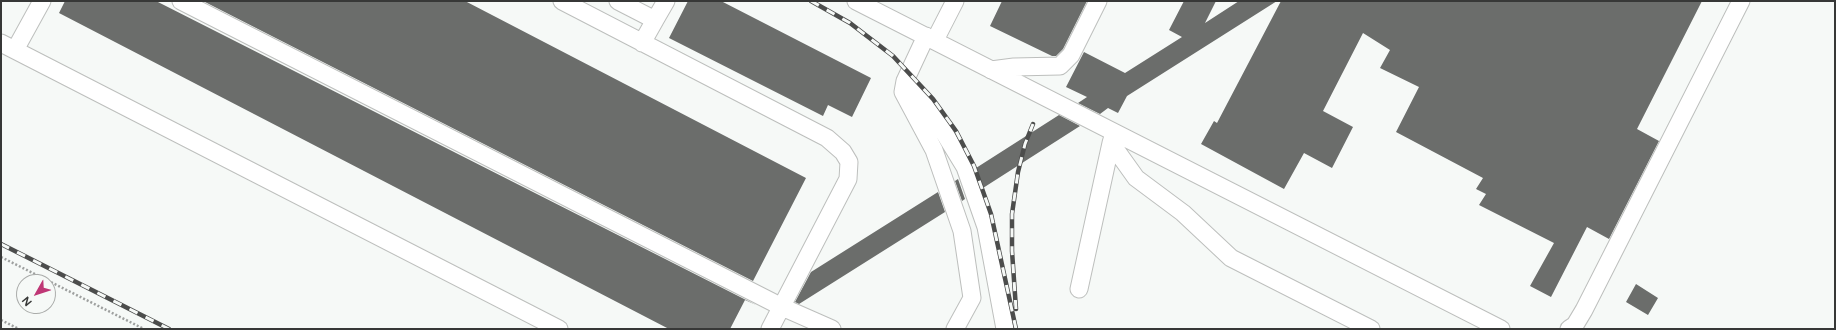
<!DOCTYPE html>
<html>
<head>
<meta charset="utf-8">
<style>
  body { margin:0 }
  #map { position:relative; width:1836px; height:330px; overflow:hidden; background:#f6f9f7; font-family:Figtree,sans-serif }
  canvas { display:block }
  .frame { position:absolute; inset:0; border:2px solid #373837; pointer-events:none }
  .north { position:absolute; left:16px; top:274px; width:40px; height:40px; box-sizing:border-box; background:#f6f9f7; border:1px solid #aaacaa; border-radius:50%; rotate:231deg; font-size:11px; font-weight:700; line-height:16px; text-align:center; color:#373837 }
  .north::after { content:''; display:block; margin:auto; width:14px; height:18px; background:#bf3775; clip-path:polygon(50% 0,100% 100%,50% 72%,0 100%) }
</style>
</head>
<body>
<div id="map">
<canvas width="1836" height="330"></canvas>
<div class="frame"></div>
<div class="north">N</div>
</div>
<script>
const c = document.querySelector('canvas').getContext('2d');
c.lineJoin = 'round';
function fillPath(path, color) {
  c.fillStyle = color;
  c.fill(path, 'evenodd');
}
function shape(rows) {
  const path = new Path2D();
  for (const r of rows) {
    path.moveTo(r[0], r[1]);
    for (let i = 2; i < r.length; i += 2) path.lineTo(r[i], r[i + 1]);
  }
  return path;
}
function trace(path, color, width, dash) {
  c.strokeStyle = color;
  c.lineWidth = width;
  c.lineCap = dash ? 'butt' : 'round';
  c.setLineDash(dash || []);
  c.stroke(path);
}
fillPath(shape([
  [65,1,156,1,756,305,745,300,730,329,669,329,59,13],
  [203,1,465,1,806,178,753,281],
  [688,1,721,1,871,78,852,117,828,105,823,116,669,38],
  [1002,1,1087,1,1063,49,1056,56,1052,56,990,26],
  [1184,1,1216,1,1205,23,1239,1,1277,1,1127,96,1118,113,1108,108,1100,114,1078,103,1087,97,1066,87,1084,52,1125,73,1182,37,1169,30],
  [1281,1,1702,1,1637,129,1659,141,1609,239,1587,227,1551,297,1530,286,1554,243,1479,205,1486,194,1476,189,1483,178,1396,132,1419,87,1380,68,1390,50,1363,33,1323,111,1353,127,1332,168,1304,153,1284,189,1201,144,1214,121,1217,123],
  [1059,115,1080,126,983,188,976,168],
  [958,179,965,199,962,201,955,181],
  [938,192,945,212,799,304,795,302,811,272],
  [1636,284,1658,298,1648,315,1626,302]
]), '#6b6d6b');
const minor = shape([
  [181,1,782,307,832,329],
  [562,1,827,138,843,152,849,162,848,179,770,329],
  [618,1,655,20,642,43],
  [856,1,1501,329],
  [655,20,666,1],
  [926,36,905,81,903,92,934,150,962,231,972,298,955,329],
  [935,40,955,1],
  [1,43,559,329],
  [15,50,42,1],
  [991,70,1014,67,1060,66,1071,55,1098,1],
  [905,81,932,113,965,167,986,227,1005,329],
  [1114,133,1111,143,1136,178,1183,213,1231,258,1371,329],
  [1079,289,1111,143],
  [1569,329,1575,325,1584,310,1741,1]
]);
trace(minor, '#bdbfbd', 19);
trace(shape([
  [1,257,144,329],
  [1,320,19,329]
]), '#9ea09f', 2.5, [2, 2]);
trace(minor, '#fff', 17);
const rail = shape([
  [811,1,850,23,893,56,933,99,956,131,974,166,991,214,1016,329],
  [1,244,169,329],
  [1016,309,1012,251,1012,214,1018,172,1025,144,1033,124]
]);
trace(rail, '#4c4d4c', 4.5);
trace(rail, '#f6f9f7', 3, [9]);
</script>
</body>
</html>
